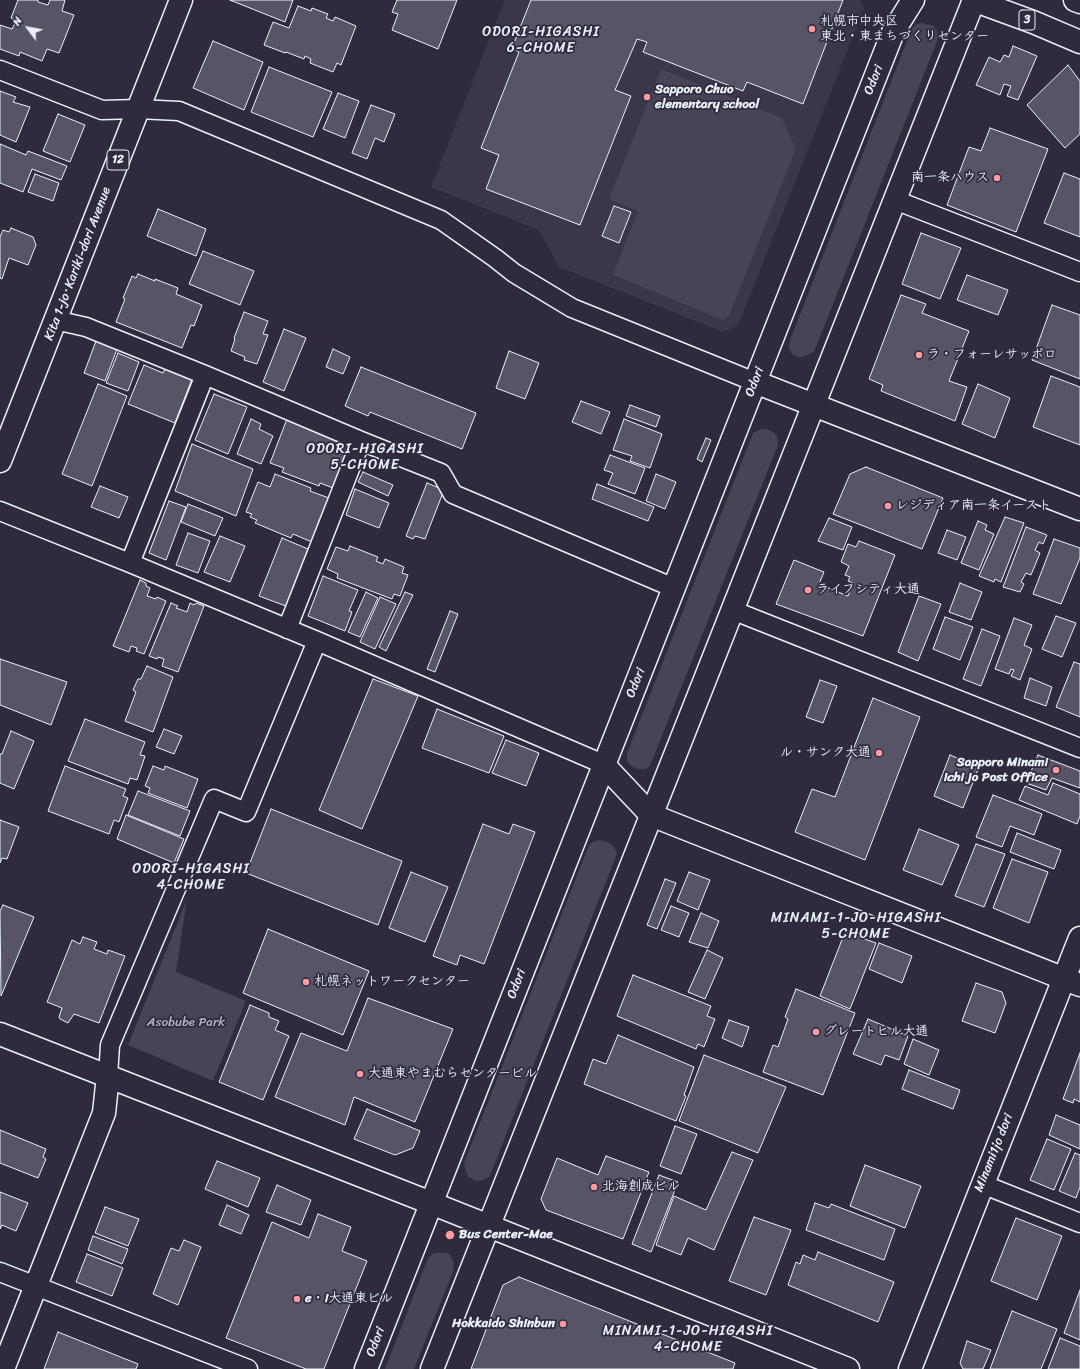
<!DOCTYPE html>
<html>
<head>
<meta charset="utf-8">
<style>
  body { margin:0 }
  #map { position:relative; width:1080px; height:1369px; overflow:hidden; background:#2f2a3d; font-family:Sriracha,sans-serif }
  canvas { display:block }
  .north { position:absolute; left:8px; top:8px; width:40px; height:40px; -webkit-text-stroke:3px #2f2a3d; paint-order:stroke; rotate:302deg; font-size:11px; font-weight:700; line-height:16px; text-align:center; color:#e8f1f8 }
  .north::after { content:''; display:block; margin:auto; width:14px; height:18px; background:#e8f1f8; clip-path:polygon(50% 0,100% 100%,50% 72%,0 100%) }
</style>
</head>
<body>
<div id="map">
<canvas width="1080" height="1369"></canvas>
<div class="north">N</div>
</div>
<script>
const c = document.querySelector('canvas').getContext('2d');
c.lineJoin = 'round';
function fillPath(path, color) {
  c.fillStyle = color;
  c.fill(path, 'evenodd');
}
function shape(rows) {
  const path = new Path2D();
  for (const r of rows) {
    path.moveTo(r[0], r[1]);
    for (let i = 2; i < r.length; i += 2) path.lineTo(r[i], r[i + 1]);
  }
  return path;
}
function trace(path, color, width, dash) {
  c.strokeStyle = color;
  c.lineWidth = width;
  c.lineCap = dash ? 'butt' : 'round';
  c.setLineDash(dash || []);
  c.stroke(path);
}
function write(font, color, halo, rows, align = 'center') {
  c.font = font + ' Sriracha,"Klee One",sans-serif';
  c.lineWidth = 3.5;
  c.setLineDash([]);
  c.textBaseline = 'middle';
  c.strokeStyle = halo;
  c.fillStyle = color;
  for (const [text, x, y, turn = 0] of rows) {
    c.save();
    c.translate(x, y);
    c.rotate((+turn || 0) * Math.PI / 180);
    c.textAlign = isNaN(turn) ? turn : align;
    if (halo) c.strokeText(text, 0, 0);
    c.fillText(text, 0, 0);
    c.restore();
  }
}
fillPath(shape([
  [505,0,860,0,864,8,738,326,723,332,559,267,539,230,431,187]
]), '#3b3749');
fillPath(shape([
  [923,23,934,26,938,33,938,39,814,352,803,357,797,357,792,354,789,347,790,340,912,28,917,24],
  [661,69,782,118,796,149,729,316,723,320,613,275,638,211,609,199],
  [761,429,767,429,773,432,777,436,778,445,650,766,646,769,637,769,630,765,627,761,627,753,753,433],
  [599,840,608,842,614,847,617,854,491,1173,489,1177,483,1180,476,1181,468,1177,465,1169,464,1163,589,845,593,842],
  [187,899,176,972,246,1001,213,1081,128,1045],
  [434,1253,448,1253,450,1255,454,1263,453,1272,414,1369,385,1369,428,1258]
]), '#464455');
const building = shape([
  [18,0,38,0,38,2,48,5,50,0,65,0,62,11,74,15,59,53,47,49,42,61,20,52,19,56,0,49,0,25,12,29,16,21,11,18,18,0],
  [230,0,293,0,285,22,230,0],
  [397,0,457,0,438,49,392,30,398,14,392,12,397,0],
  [531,0,843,0,803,104,747,82,743,91,643,52,647,42,637,39,615,90,631,96,580,225,486,189,499,155,481,148,519,52,512,48,531,0],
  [298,6,311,11,312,8,328,14,326,18,333,21,335,17,356,26,341,65,337,63,333,72,310,63,311,59,305,56,304,59,286,52,285,53,264,45,273,22,289,28,298,6],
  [213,41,263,62,244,110,193,88,213,41],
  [1013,46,1037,56,1018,100,1007,96,1011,86,1004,84,1000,95,976,85,989,57,1000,62,1004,55,1009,57,1013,46],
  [1068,65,1080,81,1080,134,1065,148,1027,105,1068,65],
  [269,67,332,92,313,137,251,112,269,67],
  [0,91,16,97,13,102,30,107,16,142,0,135,0,91],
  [338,93,359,101,345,138,323,129,338,93],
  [371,105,395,114,384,142,375,138,367,159,352,153,371,105],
  [58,114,85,125,70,162,43,151,58,114],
  [990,128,1048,149,1016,232,947,205,969,147,981,151,990,128],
  [0,144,26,155,28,151,67,166,61,180,32,169,23,192,0,183,0,144],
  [1064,173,1080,179,1080,237,1044,223,1064,173],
  [35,174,59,183,53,201,28,192,35,174],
  [614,206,631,212,619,243,602,236,614,206],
  [158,209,206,229,196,256,147,236,158,209],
  [11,228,33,237,36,245,28,265,9,258,2,279,0,278,0,237,3,230,9,232,11,228],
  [921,233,961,248,940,299,902,284,921,233],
  [203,251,254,271,240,305,189,284,203,251],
  [138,274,155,281,155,279,178,288,176,294,202,305,194,326,191,325,182,348,116,322,125,299,123,298,132,276,136,278,138,274],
  [967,275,1008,290,998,315,957,300,967,275],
  [901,295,926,304,922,313,969,331,949,381,967,387,955,421,881,391,883,385,869,379,901,295],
  [1052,305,1080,315,1080,379,1032,360,1052,305],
  [244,312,268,321,263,334,268,335,257,364,244,360,245,357,231,351,235,339,234,338,244,312],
  [284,329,306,338,284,391,263,382,284,329],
  [96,341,117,349,105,381,84,373,96,341],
  [333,349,350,357,343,374,326,367,333,349],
  [509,351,539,363,525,399,496,388,509,351],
  [118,353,139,362,128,391,106,383,118,353],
  [144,365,163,373,165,369,192,379,175,423,128,404,144,365],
  [361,367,476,413,462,449,370,412,368,416,345,406,361,367],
  [1051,376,1080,387,1080,445,1033,427,1051,376],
  [98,384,127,396,92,486,62,474,98,384],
  [978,384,1010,398,995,438,962,424,978,384],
  [214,394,247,407,228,454,195,440,214,394],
  [581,401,610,412,601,434,572,422,581,401],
  [630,405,660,416,656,427,626,416,630,405],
  [251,419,261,424,259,429,273,436,261,464,237,454,251,419],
  [287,419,350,444,333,488,320,483,319,486,282,472,284,468,270,463,287,419],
  [624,419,662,434,650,468,630,461,632,456,613,450,624,419],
  [706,438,711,440,702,462,697,459,706,438],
  [192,444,253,469,236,516,175,491,192,444],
  [610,455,645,468,635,494,608,484,613,473,604,470,610,455],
  [866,467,943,498,922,549,833,514,850,474,866,467],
  [363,472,393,485,388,496,358,482,363,472],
  [275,474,311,488,310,491,329,498,312,542,293,534,291,538,255,523,257,520,250,517,252,514,246,512,258,482,270,487,275,474],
  [656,474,676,482,665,509,646,501,656,474],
  [427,483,444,490,425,539,415,536,413,539,406,536,427,483],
  [597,484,654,507,648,521,592,499,597,484],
  [100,486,128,497,119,518,91,507,100,486],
  [355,489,389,503,379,528,346,515,355,489],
  [169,501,186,507,166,560,149,553,169,501],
  [188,504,223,518,215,536,181,522,188,504],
  [1005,517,1024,523,1001,582,995,579,994,582,979,576,1005,517],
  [829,518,852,527,843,550,818,541,829,518],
  [978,521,987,525,985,530,994,534,979,570,961,563,978,521],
  [1026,527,1047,535,1043,544,1039,542,1035,550,1040,553,1031,575,1026,573,1021,582,1024,584,1020,592,1003,587,1026,527],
  [947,530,966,537,957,560,938,553,947,530],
  [188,533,210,541,198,573,176,565,188,533],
  [220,536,245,546,230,582,204,572,220,536],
  [282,538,308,549,286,606,259,596,282,538],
  [1054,539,1080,548,1080,558,1061,604,1033,594,1054,539],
  [859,541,895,555,863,636,776,604,794,560,824,572,819,584,848,596,853,583,848,581,850,577,845,575,849,566,841,562,848,544,856,547,859,541],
  [350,546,378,557,376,561,383,564,385,559,404,567,402,573,408,575,400,596,394,594,392,599,337,578,338,574,327,569,336,547,348,551,350,546],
  [323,576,358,590,349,611,352,612,345,631,308,616,323,576],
  [140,580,146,583,146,586,150,588,147,596,156,599,157,597,166,601,144,654,136,651,137,648,131,646,129,652,113,646,140,580],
  [960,583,982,592,971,620,949,612,960,583],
  [366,592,378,598,360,637,348,632,366,592],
  [405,592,413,595,386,651,379,647,405,592],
  [919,596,941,604,918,661,898,652,919,596],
  [380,597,396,604,375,649,360,642,380,597],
  [171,603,178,606,176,608,187,612,190,603,194,605,196,603,204,606,178,672,162,666,164,659,158,657,157,659,149,656,171,603],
  [450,611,458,614,435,672,427,669,450,611],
  [1056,616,1076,623,1062,657,1042,649,1056,616],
  [945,617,973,627,960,660,933,649,945,617],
  [1014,618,1032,625,1024,645,1032,649,1020,680,1011,676,1014,670,1011,669,1009,674,995,669,1014,618],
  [982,629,1000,636,981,686,963,679,982,629],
  [0,659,67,682,51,725,0,705,0,659],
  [1074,662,1080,664,1080,717,1056,707,1074,662],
  [147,666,173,677,153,732,125,721,136,692,133,690,138,679,141,679,147,666],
  [1030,678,1052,687,1046,706,1024,698,1030,678],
  [373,679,418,696,362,829,319,810,373,679],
  [820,680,837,686,823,723,806,717,820,680],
  [873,698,920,717,865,860,795,832,812,789,835,797,873,698],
  [437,709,504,736,489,773,422,748,437,709],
  [85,719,145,742,140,755,145,756,137,780,130,778,128,784,68,761,85,719],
  [164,729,182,736,174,754,156,747,164,729],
  [11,731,34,741,14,789,0,783,0,754,2,754,11,731],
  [506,740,539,753,526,786,492,773,506,740],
  [950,755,979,767,963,808,934,796,950,755],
  [1038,755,1080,771,1080,788,1052,778,1046,790,1026,783,1038,755],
  [65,766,126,789,123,796,128,798,119,822,114,820,109,834,48,811,65,766],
  [153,766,164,770,165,766,198,779,187,808,148,793,150,788,145,786,153,766],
  [1053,783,1080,794,1080,816,1077,824,1019,800,1025,786,1048,795,1053,783],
  [138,791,190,811,180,836,128,815,138,791],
  [993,795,1042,814,1034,835,1010,826,1002,847,976,837,993,795],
  [271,809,402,861,378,925,246,873,271,809],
  [126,815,184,839,174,863,117,839,126,815],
  [0,820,19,827,7,859,2,858,0,863,0,820],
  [483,824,509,834,513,824,535,832,484,964,460,955,457,965,433,956,483,824],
  [919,829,959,845,942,885,903,870,919,829],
  [1017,833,1061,850,1054,869,1010,852,1017,833],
  [976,844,1005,854,984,907,955,896,976,844],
  [1012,859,1048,872,1029,923,993,908,1012,859],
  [411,872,448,887,425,942,389,928,411,872],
  [689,872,710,880,698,910,677,901,689,872],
  [665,879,676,883,657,929,647,925,665,879],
  [3,905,34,917,1,996,0,911,3,905],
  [671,906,689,913,679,937,661,930,671,906],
  [701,913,719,921,708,948,689,942,701,913],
  [268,929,369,971,343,1035,243,993,268,929],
  [845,932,876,943,850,1009,820,996,845,932],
  [83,937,97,942,94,949,107,954,108,950,125,956,99,1023,74,1014,68,1023,60,1019,59,1017,62,1008,47,1002,72,940,80,944,83,937],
  [879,943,912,956,902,983,869,969,879,943],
  [707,950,723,958,705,999,688,992,707,950],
  [633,975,711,1006,707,1016,715,1019,704,1047,698,1044,696,1049,617,1016,633,975],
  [976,983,1002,992,1006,1003,995,1033,962,1021,976,983],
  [796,989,855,1013,823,1095,763,1072,773,1045,778,1047,788,1019,785,1017,796,989],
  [368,998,453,1029,415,1122,354,1097,345,1125,275,1097,301,1033,347,1051,368,998],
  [250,1005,269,1013,269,1017,279,1021,275,1030,289,1036,263,1100,219,1082,250,1005],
  [868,1019,908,1036,899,1060,885,1055,881,1065,853,1054,868,1019],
  [729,1020,749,1027,742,1047,722,1038,729,1020],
  [618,1035,694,1067,684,1095,686,1096,676,1121,584,1084,593,1059,606,1064,618,1035],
  [913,1039,939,1050,929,1075,904,1064,913,1039],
  [1080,1053,1080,1102,1074,1099,1073,1103,1063,1099,1080,1053],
  [704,1055,786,1087,758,1153,679,1121,704,1055],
  [909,1070,960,1090,953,1109,902,1089,909,1070],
  [367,1109,420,1131,413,1148,395,1155,354,1139,367,1109],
  [1056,1115,1080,1125,1080,1149,1049,1135,1056,1115],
  [675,1126,697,1134,681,1174,660,1166,675,1126],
  [0,1130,46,1149,43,1157,46,1159,38,1178,0,1163,0,1130],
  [1047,1139,1071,1149,1054,1190,1030,1180,1047,1139],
  [732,1152,753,1160,714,1250,688,1238,681,1255,656,1245,674,1196,706,1210,732,1152],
  [1075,1153,1080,1155,1080,1187,1076,1198,1059,1191,1075,1153],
  [606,1156,649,1172,623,1239,546,1210,541,1199,557,1158,598,1175,606,1156],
  [217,1161,260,1178,248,1207,205,1189,217,1161],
  [865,1165,921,1186,905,1228,850,1206,865,1165],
  [659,1175,678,1182,651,1252,632,1244,659,1175],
  [277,1185,311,1200,301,1225,266,1212,277,1185],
  [0,1192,28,1203,16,1231,2,1225,0,1229,0,1192],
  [815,1203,829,1208,831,1204,895,1229,884,1260,806,1230,815,1203],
  [227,1205,249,1215,241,1234,219,1225,227,1205],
  [105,1207,139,1219,128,1246,95,1233,105,1207],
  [318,1214,351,1227,342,1251,367,1261,324,1369,306,1369,226,1338,272,1222,309,1238,318,1214],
  [754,1217,791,1230,766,1295,729,1281,754,1217],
  [1016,1218,1062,1236,1037,1300,991,1281,1016,1218],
  [93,1236,128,1249,122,1264,88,1250,93,1236],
  [184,1240,201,1247,178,1305,153,1294,171,1248,179,1251,184,1240],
  [818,1252,894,1282,878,1322,788,1285,796,1262,800,1264,803,1255,815,1260,818,1252],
  [87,1254,123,1268,112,1296,76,1282,87,1254],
  [519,1277,735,1363,733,1369,471,1369,503,1285,519,1277],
  [1080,1290,1080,1340,1064,1333,1080,1290],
  [1012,1311,1057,1329,1041,1369,990,1369,1012,1311],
  [58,1332,138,1364,136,1369,44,1369,58,1332],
  [1060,1338,1080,1346,1080,1369,1048,1369,1060,1338],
  [967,1341,991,1350,983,1369,963,1369,960,1363,967,1341]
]);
fillPath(building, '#575565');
trace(building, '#e8f1f8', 1);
const minor = shape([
  [0,70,102,110,138,109,179,111,441,220,495,258,514,273,572,308,755,382],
  [895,200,1080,272],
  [55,320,86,327,205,375,361,441,441,473,453,494,674,588],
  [0,511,130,563,317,641,603,764],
  [130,563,205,375],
  [732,610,1080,748],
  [287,629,361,441],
  [108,1076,110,1045,214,799,246,812,317,641],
  [982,1184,1080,1223],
  [0,1272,248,1369]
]);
const tertiary = shape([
  [755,382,1080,509],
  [603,764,651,815,1080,985],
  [0,1034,431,1203,848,1369],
  [3,1369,104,1113,108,1076],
  [366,1369,893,32,913,0],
  [432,1369,974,0],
  [910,1369,1080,938]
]);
const primary = shape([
  [973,0,1033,22,1080,42],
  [1075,0,1080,2]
]);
const trunk = shape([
  [0,461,181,0]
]);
trace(minor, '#e8f1f8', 21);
trace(tertiary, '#e8f1f8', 25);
trace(primary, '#e8f1f8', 25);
trace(trunk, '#e8f1f8', 25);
trace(minor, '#2f2a3d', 18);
trace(tertiary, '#2f2a3d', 22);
trace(primary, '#2f2a3d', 22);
trace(trunk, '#2f2a3d', 22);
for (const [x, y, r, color] of [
  [812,29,4,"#ff9aa2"],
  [647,97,4,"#ff9aa2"],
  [997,178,4,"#ff9aa2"],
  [919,355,4,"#ff9aa2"],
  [888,506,4,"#ff9aa2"],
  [808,590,4,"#ff9aa2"],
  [879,753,4,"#ff9aa2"],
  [1056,770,4,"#ff9aa2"],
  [306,982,4,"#ff9aa2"],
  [816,1032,4,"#ff9aa2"],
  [360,1074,4,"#ff9aa2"],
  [594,1187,4,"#ff9aa2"],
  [450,1235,5,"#ff9aa2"],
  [297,1299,4,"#ff9aa2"],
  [563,1324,4,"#ff9aa2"]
]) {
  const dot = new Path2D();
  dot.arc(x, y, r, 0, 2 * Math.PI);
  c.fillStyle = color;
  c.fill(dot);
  trace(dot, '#2f2a3d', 1.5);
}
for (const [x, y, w] of [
  [1027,20,16],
  [118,160,22]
]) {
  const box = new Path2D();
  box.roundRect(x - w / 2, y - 10, w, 20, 3);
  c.fillStyle = '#2f2a3d';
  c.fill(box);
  trace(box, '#e8f1f8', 1);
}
write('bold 12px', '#e8f1f8', null, [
  ["3",1027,20],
  ["12",118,160]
]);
write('bold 13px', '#e8f1f8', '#2f2a3d', [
  ["札幌市中央区",820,22],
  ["東北・東まちづくりセンター",820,37],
  ["Sapporo Chuo",655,90],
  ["elementary school",655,105],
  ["南一条ハウス",989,178,"right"],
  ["ラ・フォーレサッポロ",927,355],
  ["レジディア南一条イースト",896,506],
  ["ライフシティ大通",816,590],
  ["ル・サンク大通",871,753,"right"],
  ["Sapporo Minami",1048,763,"right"],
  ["ichi jo Post Office",1048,778,"right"],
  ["札幌ネットワークセンター",314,982],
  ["グレートヒル大通",824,1032],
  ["大通東やまむらセンタービル",368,1074],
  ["北海創成ビル",602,1187],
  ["Bus Center-Mae",459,1235],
  ["e・i大通東ビル",305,1299],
  ["Hokkaido Shinbun",555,1324,"right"]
], 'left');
write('13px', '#e8f1f8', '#2f2a3d', [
  ["Odori",874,80,-68],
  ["Kita 1-jo･Kariki-dori Avenue",78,264,-69],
  ["Odori",755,382,-69],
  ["Odori",636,683,-68],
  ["Odori",517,984,-69],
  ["Minami1jo dori",994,1153,-68],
  ["Odori",376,1342,-69]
]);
write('13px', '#afb4bf', '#2f2a3d', [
  ["Asobube Park",186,1023]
]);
c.letterSpacing = '1px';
write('14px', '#e8f1f8', '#2f2a3d', [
  ["ODORI-HIGASHI",541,32],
  ["6-CHOME",541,48],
  ["ODORI-HIGASHI",365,449],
  ["5-CHOME",365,465],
  ["ODORI-HIGASHI",191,869],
  ["4-CHOME",191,885],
  ["MINAMI-1-JO-HIGASHI",856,918],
  ["5-CHOME",856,934],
  ["MINAMI-1-JO-HIGASHI",688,1331],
  ["4-CHOME",688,1347]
]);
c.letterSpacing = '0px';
</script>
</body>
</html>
